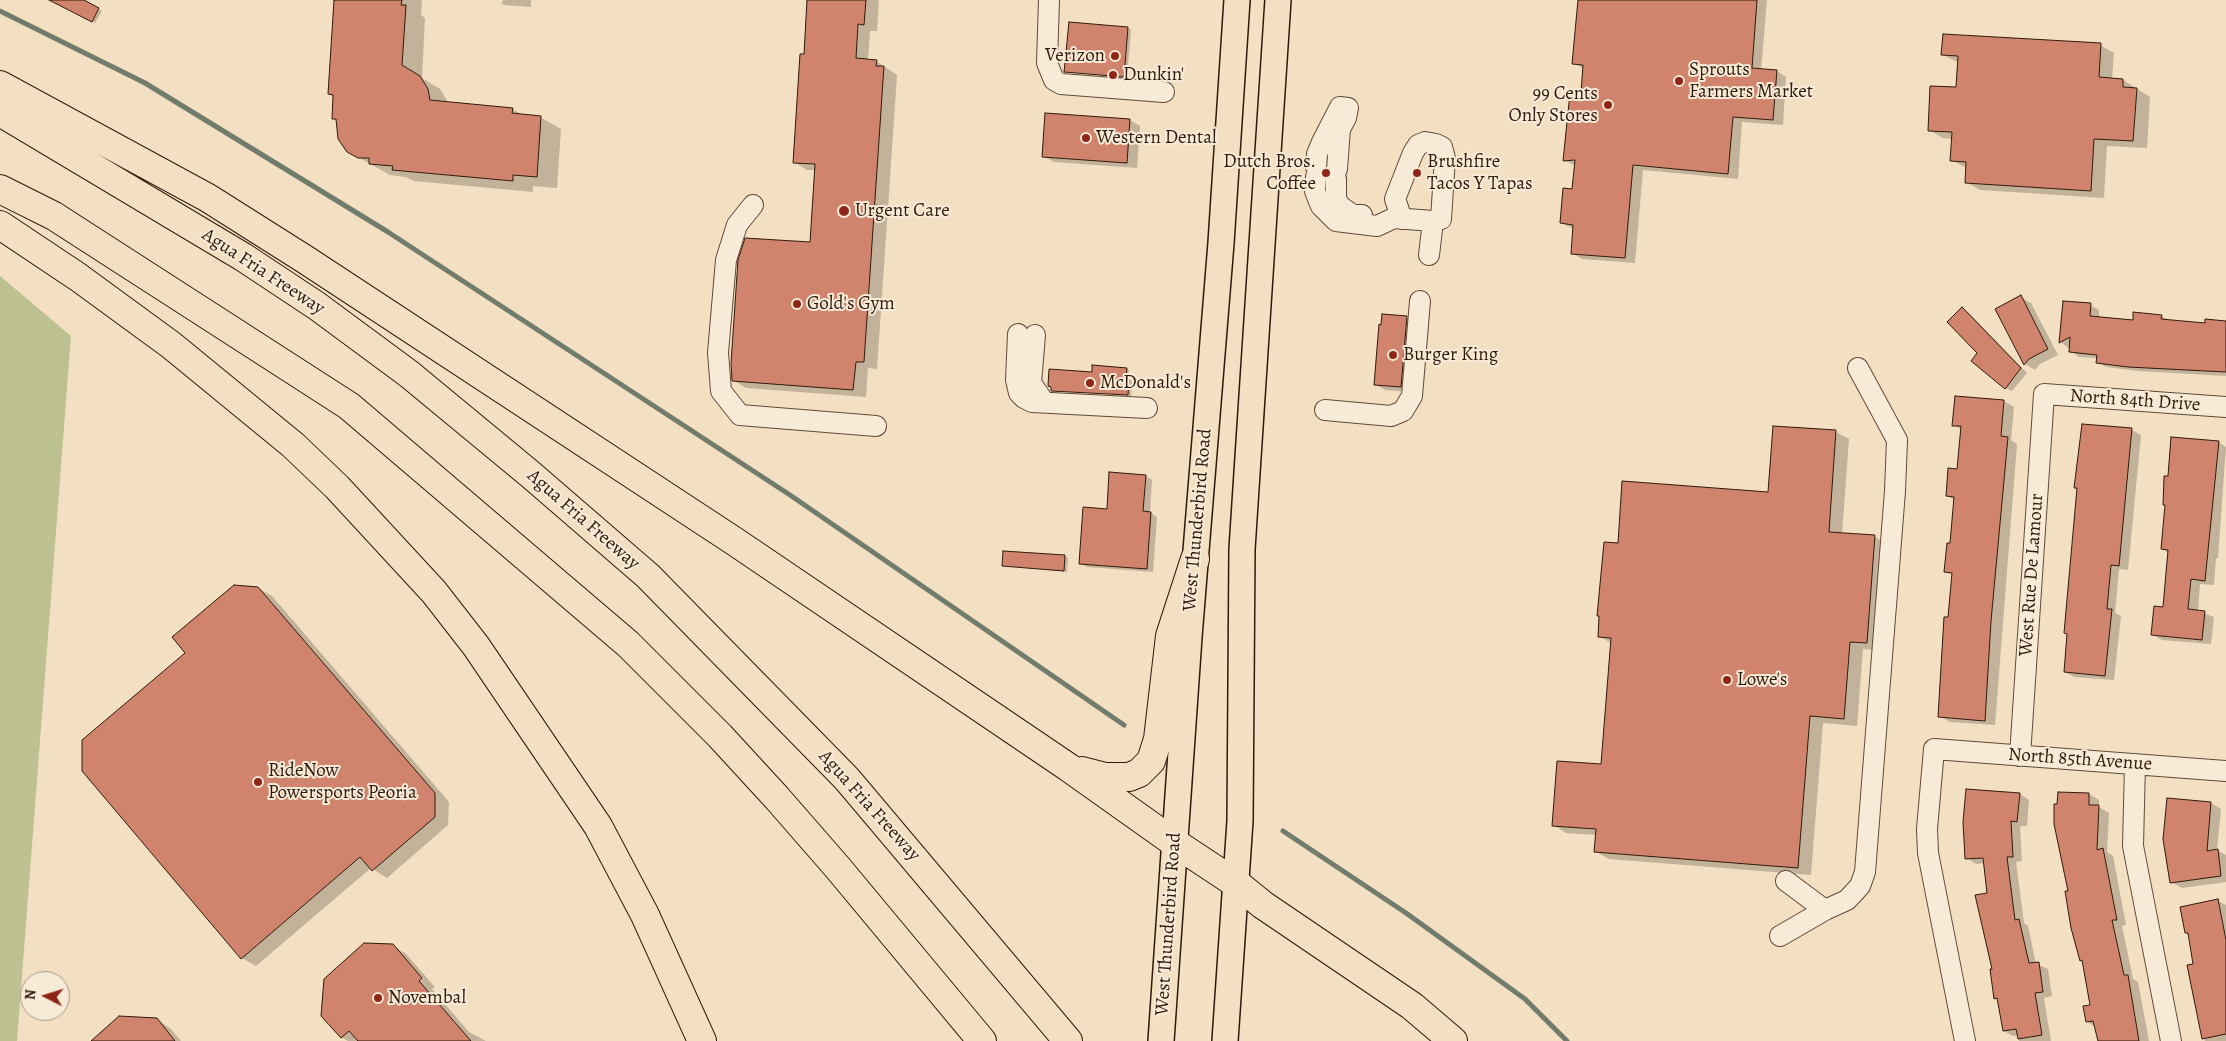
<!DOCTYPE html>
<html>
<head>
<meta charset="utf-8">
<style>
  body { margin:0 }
  #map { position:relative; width:2226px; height:1041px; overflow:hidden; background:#f3dfc1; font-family:Alegreya,serif }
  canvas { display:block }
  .north { position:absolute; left:20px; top:971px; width:50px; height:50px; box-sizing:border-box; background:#f7ead7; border:1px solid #a79785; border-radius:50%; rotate:275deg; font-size:14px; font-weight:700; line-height:20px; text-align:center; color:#2f1a0b }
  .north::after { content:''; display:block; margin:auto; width:18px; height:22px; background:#8f2418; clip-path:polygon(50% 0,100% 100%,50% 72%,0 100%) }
</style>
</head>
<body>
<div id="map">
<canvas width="2226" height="1041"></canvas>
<div class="north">N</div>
</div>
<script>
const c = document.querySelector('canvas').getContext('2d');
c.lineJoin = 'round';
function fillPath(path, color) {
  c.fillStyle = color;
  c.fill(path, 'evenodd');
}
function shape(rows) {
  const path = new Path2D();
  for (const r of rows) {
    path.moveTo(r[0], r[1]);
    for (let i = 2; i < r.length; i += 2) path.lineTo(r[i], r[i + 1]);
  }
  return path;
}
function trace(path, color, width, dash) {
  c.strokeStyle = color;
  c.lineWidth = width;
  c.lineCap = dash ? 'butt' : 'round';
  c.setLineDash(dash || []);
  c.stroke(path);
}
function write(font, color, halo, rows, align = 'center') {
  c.font = font + ' Alegreya,serif';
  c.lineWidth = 4;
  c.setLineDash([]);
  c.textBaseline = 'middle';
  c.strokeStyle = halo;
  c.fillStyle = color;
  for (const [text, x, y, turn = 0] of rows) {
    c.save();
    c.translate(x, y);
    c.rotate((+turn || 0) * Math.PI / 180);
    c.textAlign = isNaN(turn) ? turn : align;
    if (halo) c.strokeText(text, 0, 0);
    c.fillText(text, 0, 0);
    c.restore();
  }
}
fillPath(shape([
  [0,276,71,336,17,1041,0,1041]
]), '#bdc192');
fillPath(shape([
  [51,0,81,0,102,11,95,23],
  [340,0,422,0,421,15,425,18,422,78,440,89,448,102,512,109,525,116,540,117,561,129,557,188,533,186,533,192,414,181,406,177,390,175,347,151,337,121,333,118,334,97,329,94],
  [503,0,531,0,531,7,505,5,502,4],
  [809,0,879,0,877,31,870,31,868,60,876,61,897,75,877,369,868,368,866,397,746,388,733,380,811,244,816,170,807,170,794,162],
  [1579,0,1767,0,1761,70,1777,71,1786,77,1783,125,1742,122,1738,179,1643,170,1635,263,1582,259,1572,253,1574,229,1561,223,1574,190,1576,166,1564,160,1582,95,1584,69,1574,63],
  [1128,28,1131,30,1127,78,1066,71],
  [2100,45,2114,53,2112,79,2123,80,2150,97,2147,148,2107,146,2104,198,1980,190,1966,182,1967,168,1951,160,1953,139,1943,138,1929,130,1958,89,1959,63,1943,55],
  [1130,120,1140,126,1137,168,1054,162,1043,156],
  [2020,297,2031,303,2058,355,2040,364,2035,370,2025,364,1996,309],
  [2064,302,2090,305,2099,310,2099,318,2134,321,2161,316,2171,321,2206,324,2226,322,2226,376,2138,371,2106,367,2097,362,2097,358,2079,357,2061,342],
  [1962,309,1969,313,2027,373,2012,391,2005,388,1978,353],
  [1406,317,1417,323,1411,392,1385,390,1375,384,1382,326],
  [1126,369,1129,370,1128,379,1132,381,1131,396,1052,390],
  [2004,401,2014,407,2011,440,2017,444,1995,725,1950,722,1940,716,1953,575,1946,571,1952,544,1955,500,1947,496,1958,470,1962,430,1953,425],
  [1774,427,1836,432,1849,439,1842,534,1875,537,1888,544,1880,650,1863,649,1857,726,1823,723,1811,875,1609,859,1595,851,1597,835,1566,833,1553,825,1602,765,1611,643,1599,636,1619,544,1769,493],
  [2132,430,2141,435,2128,570,2119,569,2115,613,2121,616,2114,680,2074,677,2065,672,2078,489,2075,487],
  [2218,442,2226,447,2218,558,2216,558,2214,585,2200,584,2198,611,2214,617,2211,644,2162,640,2153,635,2164,608,2169,553,2162,549,2169,478],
  [1146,476,1152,480,1150,512,1157,517,1153,572,1087,567,1080,563,1108,510],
  [1065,556,1068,558,1067,572,1003,565],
  [258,588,272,596,449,802,448,825,387,878,371,868,256,966,242,958,83,771,187,653],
  [2020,794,2029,800,2027,826,2020,826,2022,861,2016,862,2024,923,2028,926,2036,964,2048,969,2052,996,2044,998,2051,1041,2019,1041,2018,1035,2013,1036,2004,1031,1999,1000,1995,998,1985,863,1976,864,1967,858],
  [2089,794,2099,800,2099,807,2109,813,2107,852,2113,856,2126,925,2122,926,2133,979,2138,982,2149,1041,2099,1041,2096,1027,2087,1022,2091,1007,2069,892],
  [2211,803,2221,809,2217,850,2226,855,2226,882,2182,888,2171,882],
  [2218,901,2226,905,2226,1041,2205,1041,2189,966,2194,966,2189,935,2186,933],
  [392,945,406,954,435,987,432,989,469,1032,486,1041,348,1041,341,1037],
  [156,1019,170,1028,181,1041,93,1041]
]), '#0003');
trace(shape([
  [0,11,145,83,388,232,790,495,1124,725],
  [1283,831,1406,913,1525,999,1567,1041]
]), '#717c6c', 5);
const building = shape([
  [49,0,84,0,99,8,92,22,49,0],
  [334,0,402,0,401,5,406,5,402,65,420,76,428,89,430,100,513,108,512,113,541,116,537,177,513,175,513,181,392,170,393,166,369,164,369,158,358,158,347,152,338,139,336,119,332,119,333,95,328,94,334,0],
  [807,0,866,0,864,25,858,24,856,58,877,60,876,66,884,66,864,362,856,362,853,390,732,381,731,363,738,260,745,238,810,242,815,164,793,163,800,54,804,54,807,0],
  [1578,0,1757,0,1752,68,1777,70,1773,120,1733,117,1728,174,1633,165,1625,258,1571,254,1573,225,1560,223,1563,188,1572,189,1575,160,1563,161,1570,93,1581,93,1583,65,1572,64,1578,0],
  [1069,22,1128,27,1124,77,1064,72,1069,22],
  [1943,34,2101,43,2099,77,2123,79,2123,87,2137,88,2133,141,2094,139,2091,191,1965,183,1966,162,1950,161,1952,132,1928,131,1930,86,1956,87,1958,56,1941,55,1943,34],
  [1045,113,1130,119,1127,163,1042,157,1045,113],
  [2021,295,2048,349,2029,359,2024,365,1995,309,2021,295],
  [2063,301,2091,303,2090,316,2133,320,2133,312,2162,315,2161,319,2205,323,2205,319,2226,321,2226,372,2128,367,2096,363,2097,355,2069,352,2070,337,2059,343,2063,301],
  [1962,307,2021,368,2005,389,1971,361,1977,353,1947,322,1962,307],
  [1382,314,1407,316,1401,387,1374,385,1379,324,1381,325,1382,314],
  [1092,365,1127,368,1126,378,1129,379,1128,395,1051,391,1051,387,1048,386,1049,369,1092,372,1092,365],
  [1955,396,2004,400,2001,436,2008,437,1991,621,1985,721,1938,717,1944,617,1948,617,1952,573,1944,572,1947,543,1950,543,1954,497,1946,496,1948,468,1957,469,1961,426,1952,426,1955,396],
  [2082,424,2132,428,2119,566,2111,565,2107,609,2112,609,2105,676,2064,672,2067,634,2064,633,2077,488,2074,488,2082,424],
  [1773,426,1836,430,1829,532,1875,535,1867,643,1850,642,1844,719,1810,716,1798,868,1594,852,1596,829,1552,826,1557,761,1601,764,1611,638,1598,637,1599,616,1597,616,1604,542,1618,543,1622,481,1768,492,1773,426],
  [2171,437,2219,441,2205,581,2191,579,2188,609,2205,611,2202,640,2151,635,2154,606,2163,607,2168,550,2161,549,2165,505,2163,505,2164,476,2168,476,2171,437],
  [1109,472,1146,475,1143,511,1151,512,1147,569,1079,564,1083,507,1107,509,1109,472],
  [1003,551,1065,555,1064,571,1002,566,1003,551],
  [234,585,258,587,435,793,435,817,372,871,360,857,241,959,82,771,82,740,185,653,172,637,234,585],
  [1966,789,2020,793,2017,822,2011,821,2013,857,2007,857,2015,920,2019,919,2029,963,2039,962,2043,992,2035,993,2042,1035,2018,1039,2016,1029,2003,1031,1997,998,1994,999,1990,969,1992,969,1975,895,1987,893,1983,858,1965,859,1963,822,1966,789],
  [2058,792,2089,793,2089,805,2099,805,2097,850,2103,848,2117,920,2112,920,2124,975,2128,975,2139,1041,2098,1041,2093,1021,2086,1022,2083,1006,2090,1005,2082,960,2080,961,2071,928,2065,891,2068,891,2054,824,2054,804,2057,804,2058,792],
  [2167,798,2211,802,2207,851,2218,849,2221,876,2170,883,2163,839,2167,798],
  [2218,899,2226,940,2226,1034,2202,1039,2187,965,2193,964,2188,933,2185,933,2180,907,2218,899],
  [364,943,393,944,422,978,419,981,471,1041,358,1041,349,1031,341,1038,321,1016,324,979,364,943],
  [119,1016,157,1018,175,1041,91,1041,119,1016]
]);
fillPath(building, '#d0846d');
trace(building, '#2f1a0b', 1);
const minor = shape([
  [1049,0,1047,63,1054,80,1061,84,1164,92],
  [1316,167,1317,154,1322,142,1340,107,1348,108,1346,118,1340,129,1337,169],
  [1316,177,1315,191,1318,199,1321,206,1336,221,1377,226,1394,218,1433,221,1441,219,1445,158,1442,147,1436,144,1425,142,1418,145,1413,153,1395,199,1402,219],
  [1336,179,1336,199,1340,206,1353,215,1362,215],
  [753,205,737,225,726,260,718,353,721,391,740,415,876,426],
  [1429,255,1433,221],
  [1018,334,1016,380,1019,393,1024,398,1032,402,1147,408],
  [1035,335,1031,383,1044,402],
  [1325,410,1391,416,1403,411,1412,396,1420,301],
  [2020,756,2044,394,2226,407],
  [2135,764,2133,846,2171,1041],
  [1825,910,1847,900,1860,886,1865,872,1895,491,1897,440,1858,368],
  [1780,936,1825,910,1786,881],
  [1965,1041,1928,853,1927,829,1934,749,2226,771]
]);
const major = shape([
  [1161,1041,1189,637,1221,243,1237,0],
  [1225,1041,1240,821,1242,549,1278,0]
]);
const highway = shape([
  [0,85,208,198,306,260,734,541,1068,767,1175,843,1237,884,1263,905,1412,1006,1453,1041],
  [0,112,243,257,317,306,409,374,530,474,648,576,847,779,1068,1041],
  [0,189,54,216,349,406,628,644,720,736,777,798,838,868,982,1041],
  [0,225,78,277,171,345,293,445,337,487,434,592,476,646,598,826,645,915,702,1041],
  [1082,771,1105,777,1129,777,1139,773,1151,761,1158,739,1170,636,1195,559]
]);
trace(minor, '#604b38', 22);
trace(major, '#2f1a0b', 28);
trace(highway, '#2f1a0b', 30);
trace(minor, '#f7ead7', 20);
trace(major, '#f3dfc1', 25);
trace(highway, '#f3dfc1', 28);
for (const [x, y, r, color] of [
  [1115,56,5,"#8f2418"],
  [1113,75,5,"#8f2418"],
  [1679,81,5,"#8f2418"],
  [1608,105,5,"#8f2418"],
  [1086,138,5,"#8f2418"],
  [1326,173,5,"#8f2418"],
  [1417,173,5,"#8f2418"],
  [844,211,6,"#8f2418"],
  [797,304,5,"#8f2418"],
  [1393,355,5,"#8f2418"],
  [1090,383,5,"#8f2418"],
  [1727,680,5,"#8f2418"],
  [258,782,5,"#8f2418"],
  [378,998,5,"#8f2418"]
]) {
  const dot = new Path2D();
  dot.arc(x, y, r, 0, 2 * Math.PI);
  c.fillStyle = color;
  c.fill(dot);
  trace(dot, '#f7ead7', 2);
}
write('19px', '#2f1a0b', '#f7ead7', [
  ["Verizon",1105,56,"right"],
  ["Sprouts",1689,70],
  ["Farmers Market",1689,92],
  ["Dunkin'",1123,75],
  ["99 Cents",1598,94,"right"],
  ["Only Stores",1598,116,"right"],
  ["Western Dental",1096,138],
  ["Dutch Bros.",1316,162,"right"],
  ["Coffee",1316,184,"right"],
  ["Brushfire",1427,162],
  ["Tacos Y Tapas",1427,184],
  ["Urgent Care",855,211],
  ["Gold's Gym",807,304],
  ["Burger King",1403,355],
  ["McDonald's",1100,383],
  ["Lowe's",1737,680],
  ["RideNow",268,771],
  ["Powersports Peoria",268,793],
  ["Novembal",388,998]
], 'left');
write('19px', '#2f1a0b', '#f7ead7', [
  ["Agua Fria Freeway",263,272,33],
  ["North 84th Drive",2135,401,4],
  ["Agua Fria Freeway",583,520,41],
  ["West Thunderbird Road",1198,520,-85],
  ["West Rue De Lamour",2032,575,-86],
  ["North 85th Avenue",2080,760,4],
  ["Agua Fria Freeway",869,806,48],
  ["West Thunderbird Road",1169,924,-86]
]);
</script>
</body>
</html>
